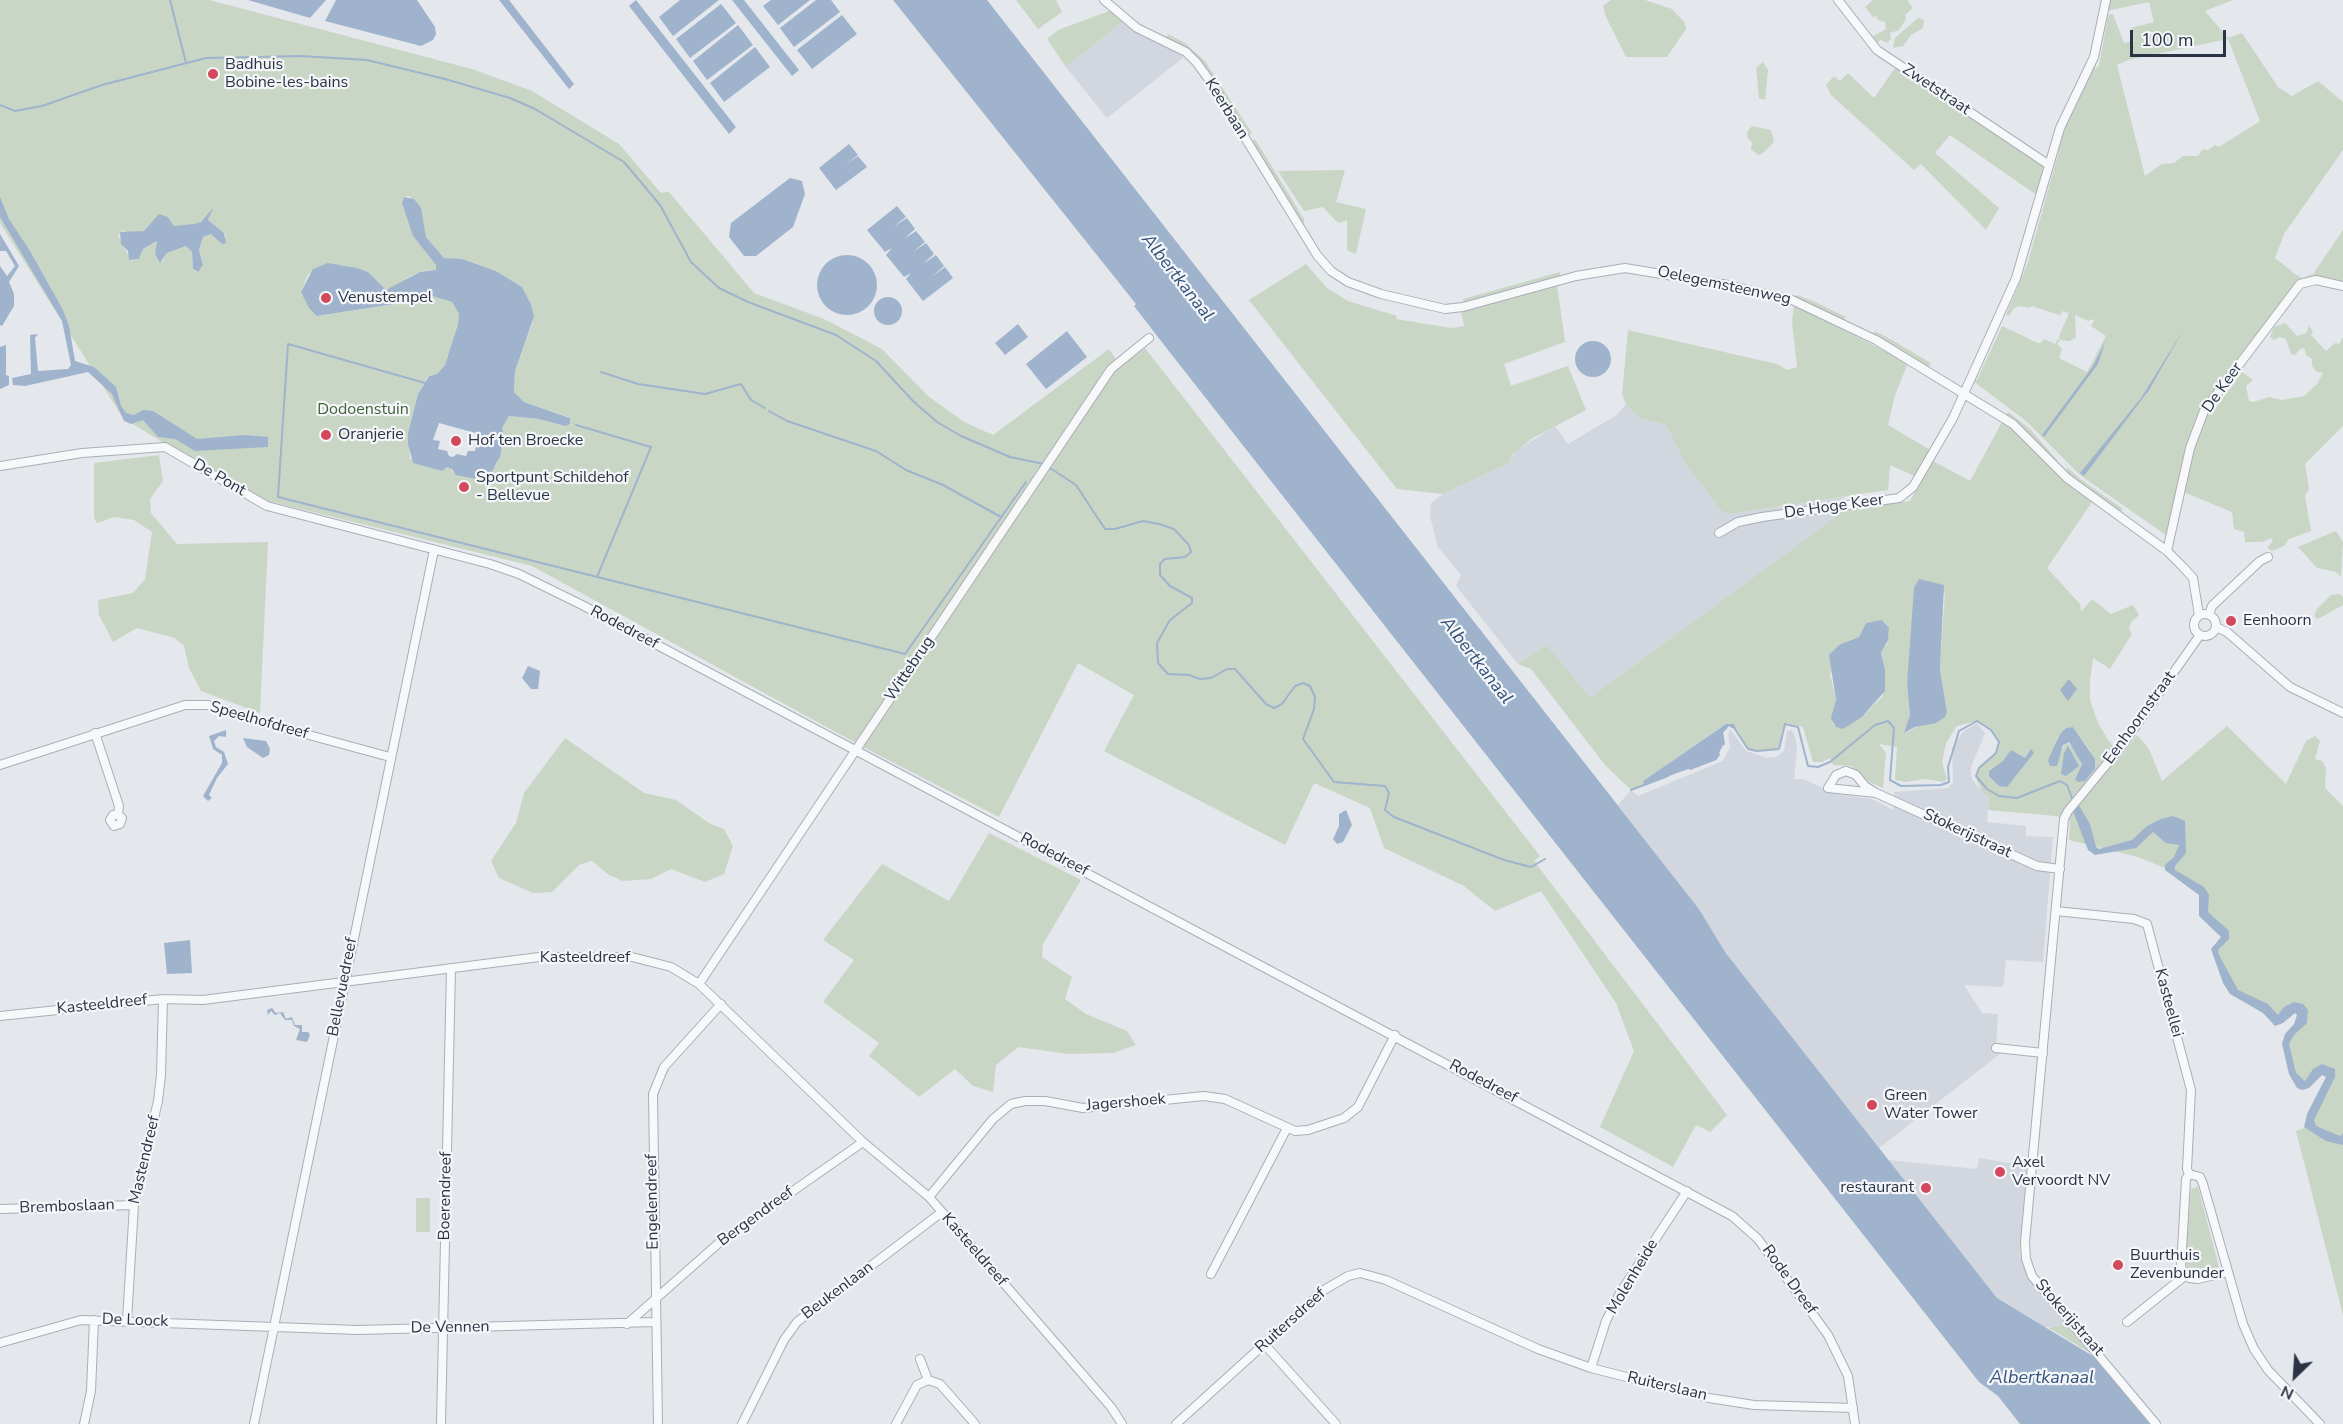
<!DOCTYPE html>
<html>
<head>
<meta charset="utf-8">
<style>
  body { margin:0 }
  #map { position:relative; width:2343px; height:1424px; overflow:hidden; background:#e4e7ec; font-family:"Nunito Sans",sans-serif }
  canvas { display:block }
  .north { position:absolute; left:2265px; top:1346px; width:60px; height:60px; -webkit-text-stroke:4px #f4f6f9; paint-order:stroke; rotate:205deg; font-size:16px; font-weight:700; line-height:24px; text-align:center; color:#2b3445 }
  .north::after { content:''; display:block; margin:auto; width:21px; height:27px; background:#2b3445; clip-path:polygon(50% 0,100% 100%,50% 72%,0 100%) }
  .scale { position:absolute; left:2130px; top:30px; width:96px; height:27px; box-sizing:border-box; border:3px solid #2b3445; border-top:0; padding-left:8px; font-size:18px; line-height:21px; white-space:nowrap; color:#2b3445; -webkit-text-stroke:4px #f4f6f9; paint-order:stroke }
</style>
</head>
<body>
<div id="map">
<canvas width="2343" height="1424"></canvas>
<div class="north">N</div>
<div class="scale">100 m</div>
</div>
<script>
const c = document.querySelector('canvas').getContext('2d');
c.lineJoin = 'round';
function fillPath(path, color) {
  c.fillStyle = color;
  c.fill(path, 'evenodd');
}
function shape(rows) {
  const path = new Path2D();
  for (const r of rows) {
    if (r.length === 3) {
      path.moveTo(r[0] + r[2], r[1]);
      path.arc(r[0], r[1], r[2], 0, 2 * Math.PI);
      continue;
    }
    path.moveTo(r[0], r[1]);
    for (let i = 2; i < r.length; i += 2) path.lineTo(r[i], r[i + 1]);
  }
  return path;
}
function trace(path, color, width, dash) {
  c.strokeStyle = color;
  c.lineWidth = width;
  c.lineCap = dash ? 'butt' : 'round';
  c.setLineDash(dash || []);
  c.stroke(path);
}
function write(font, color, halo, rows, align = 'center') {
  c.font = font + ' "Nunito Sans",sans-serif';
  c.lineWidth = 4.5;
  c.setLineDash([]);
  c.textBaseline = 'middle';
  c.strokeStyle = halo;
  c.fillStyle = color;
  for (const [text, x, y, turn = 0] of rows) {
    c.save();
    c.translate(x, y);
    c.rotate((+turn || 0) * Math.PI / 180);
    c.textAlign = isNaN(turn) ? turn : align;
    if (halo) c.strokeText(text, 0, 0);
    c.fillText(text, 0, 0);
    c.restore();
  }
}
fillPath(shape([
  [1124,21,1184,57,1107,118,1066,67],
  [1626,404,1639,418,1666,425,1685,463,1723,513,1730,514,1844,497,1846,509,1589,699,1547,645,1518,664,1456,586,1461,575,1438,547,1430,516,1431,503,1443,494,1509,463,1516,451,1555,426,1568,444,1617,415],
  [1977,723,1985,733,1971,767,1971,776,1976,785,1989,797,1987,822,2026,826,2026,836,2053,837,2043,962,2006,960,2003,987,1964,985,1982,1013,1998,1014,1996,1045,2001,1053,1879,1148,1725,952,1699,909,1618,805,1631,790,1638,796,1723,761,1730,747,1728,735,1730,729,1746,751,1767,758,1776,757,1784,751,1787,731,1791,730,1794,733,1797,748,1794,779,1803,779,1836,794,1872,799,1893,810,1894,792,1949,788,1953,782,1952,748,1963,732],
  [1979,1158,2027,1166,2020,1249,2021,1260,2028,1278,2071,1327,2045,1327,1997,1298,1888,1160,1977,1169]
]), '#d2d6de');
fillPath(shape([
  [0,0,209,0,472,69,532,91,619,144,661,193,669,192,754,293,824,319,882,349,928,396,964,422,993,435,1109,349,1116,359,1046,459,1053,462,1113,372,1145,348,1540,856,1534,861,1727,1115,1710,1132,1696,1125,1673,1167,1600,1127,1634,1051,1616,1003,1541,891,1495,911,1464,886,1384,848,1370,808,1314,783,1285,845,1104,751,1134,695,1078,663,999,817,865,748,532,566,252,497,123,418,0,223],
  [408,196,411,197,426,237,444,258,470,262,496,271,522,287,531,304,533,322,515,371,514,392,524,402,569,417,565,426,539,419,509,416,501,428,503,446,496,466,452,472,452,469,447,467,442,471,410,459,408,433,418,394,428,376,437,374,445,365,458,324,459,314,452,302,429,295,407,302,318,316,301,292,308,274,342,265,368,272,386,290,391,290,407,278,420,272,436,270,436,265,417,241,402,203,404,197],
  [210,214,208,220,226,235,222,244,212,234,203,237,199,250,203,265,196,272,193,269,192,252,186,246,167,253,162,262,155,253,159,243,156,242,143,249,140,258,131,261,118,235,123,230,127,233,144,231,161,215,169,218,174,226,180,227,199,223],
  [1016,0,1056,0,1062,12,1038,29],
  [1611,0,1645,0,1672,9,1685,23,1686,29,1667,57,1626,57,1606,17,1603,6],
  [1873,0,1907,0,1913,8,1905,15,1906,19,1899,30,1890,33,1891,39,1887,43,1881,40,1875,44,1871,40,1873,36,1886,29,1885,22,1878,20,1876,16,1873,17,1865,7],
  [2110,0,2233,0,2205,11,2228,38,2242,33,2278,87,2292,96,2318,81,2343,102,2343,150,2284,234,2275,258,2295,274,2302,278,2307,276,2313,274,2343,230,2343,284,2304,279,2208,410,2215,409,2242,372,2253,380,2246,386,2249,401,2253,402,2269,397,2282,400,2304,396,2317,384,2323,373,2317,372,2312,366,2312,359,2306,355,2305,349,2301,348,2295,355,2291,354,2286,339,2280,337,2274,340,2270,337,2274,327,2285,323,2297,336,2306,333,2309,326,2313,331,2311,335,2326,351,2335,343,2339,344,2343,337,2343,426,2305,464,2309,489,2305,496,2311,531,2289,539,2284,546,2272,551,2267,548,2273,541,2271,538,2262,542,2245,542,2244,532,2234,529,2232,512,2181,491,2169,536,2163,533,2080,475,2026,421,1973,381,2001,322,1975,380,1977,380,2002,326,2038,343,2041,343,2044,339,2055,344,2058,339,2060,341,2057,344,2062,349,2059,358,2087,372,2106,336,2091,326,2095,319,2088,321,2075,315,2076,338,2069,341,2060,340,2059,336,2069,313,2062,311,2061,315,2056,314,2032,306,2029,308,2020,306,2014,308,2009,316,2006,315,2028,262,2059,151,2055,148,2099,46,2095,69,2099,66,2108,15,2113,14,2124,43,2134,41,2131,28,2154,22,2149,2,2106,11],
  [2228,39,2260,121,2219,147,2215,145,2208,150,2203,149,2198,156,2183,156,2174,163,2162,164,2145,176,2117,65,2128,60],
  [1112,10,1124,21,1066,67,1047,39,1058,30],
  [1918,18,1924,20,1923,28,1911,35,1903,46,1893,48,1895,38],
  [1168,34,1185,43,1205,61,1252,133,1249,135,1211,76,1188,49,1166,38],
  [1763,62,1768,70,1765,100,1759,98,1756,68],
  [1895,68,2045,166,2038,196,1950,135,1935,153,1999,208,1986,230,1921,164,1914,170,1831,95,1826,85,1834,76,1840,81,1848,73,1874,98],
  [1752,126,1771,130,1774,142,1762,154,1758,155,1751,149,1752,142,1748,139,1747,132],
  [1255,139,1304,219,1304,229,1252,141],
  [1345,170,1336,202,1366,209,1356,254,1347,250,1347,220,1340,223,1335,220,1323,207,1304,211,1278,171],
  [1306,264,1327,288,1348,301,1397,316,1396,319,1451,328,1464,326,1461,311,1557,285,1565,342,1504,364,1511,386,1568,366,1586,410,1533,438,1513,454,1509,463,1443,494,1397,489,1249,300],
  [1560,272,1560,276,1464,303,1463,299],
  [1797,295,1813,301,1846,317,1844,321,1795,298],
  [1794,305,1908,363,1895,395,1888,425,1932,451,1933,461,1970,481,2003,420,2066,481,2092,502,2047,568,2080,604,2081,612,2092,599,2111,614,2133,605,2139,615,2131,622,2129,629,2132,634,2110,669,2093,658,2090,679,2090,700,2098,723,2108,740,2122,755,2137,735,2149,749,2162,781,2227,726,2286,784,2306,741,2315,736,2320,741,2315,759,2322,761,2326,768,2325,788,2343,806,2343,1315,2296,1131,2310,1126,2326,1086,2327,1071,2308,1083,2296,1081,2286,1045,2300,1023,2297,1008,2282,1018,2234,992,2216,957,2224,938,2206,918,2203,892,2172,871,2138,857,2069,840,2070,820,2056,816,1988,810,1989,797,1983,793,1974,774,1976,776,1979,768,1996,753,1999,742,1991,730,1977,721,1957,726,1946,743,1942,762,1947,779,1944,782,1925,779,1906,782,1895,780,1897,747,1879,744,1886,753,1883,788,1865,780,1851,766,1833,765,1830,758,1822,762,1813,762,1803,727,1787,723,1782,730,1779,749,1757,751,1748,749,1734,724,1721,727,1643,781,1644,785,1631,790,1605,765,1531,669,1518,664,1547,645,1590,698,1846,509,1910,501,1921,479,1890,465,1888,490,1730,514,1723,513,1685,463,1666,425,1639,418,1626,404,1622,394,1628,330,1777,364,1787,370,1797,367,1792,322],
  [1945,591,1940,670,1947,712,1905,733,1910,715,1907,684,1911,650],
  [1884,621,1889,632,1887,644,1881,652,1885,669,1883,696,1862,717,1838,728,1833,724,1836,700,1830,674,1847,642,1859,637,1866,623],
  [2073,727,2091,752,2095,769,2085,781,2075,778,2082,764,2075,750,2066,741,2061,752,2057,738,2066,728],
  [1875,331,1892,340,1931,363,1928,367,1873,335],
  [2008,412,2029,428,2058,461,2053,460,2025,430,2006,415],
  [159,455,163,481,150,499,151,513,177,544,268,542,260,713,201,691,189,668,184,646,175,638,137,628,113,642,99,615,98,600,133,593,145,579,152,532,134,520,114,517,97,523,94,518,94,463],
  [2067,467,2079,478,2123,509,2120,512,2074,480,2067,473],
  [2336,531,2343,542,2341,577,2336,572,2317,568,2298,547],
  [2340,594,2343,597,2343,605,2318,619,2314,616,2316,610,2331,595],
  [565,738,644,793,676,800,709,823,724,829,733,846,724,874,705,882,671,869,651,879,623,881,609,875,592,861,579,865,552,892,533,893,499,878,491,861,516,823,524,793],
  [989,833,1081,880,1043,944,1042,957,1072,977,1065,999,1086,1014,1127,1031,1136,1045,1113,1053,1069,1054,1018,1047,996,1065,993,1092,973,1086,955,1069,919,1097,869,1056,879,1043,823,1002,854,960,823,940,882,864,949,901],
  [2198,1187,2219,1267,2196,1274,2187,1268,2185,1260,2191,1189],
  [416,1198,430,1198,430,1232,416,1232],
  [2063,1325,2071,1327,2098,1358,2049,1328]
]), '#c9d6c5');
fillPath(shape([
  [248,0,326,0,310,18],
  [336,0,417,0,435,27,436,34,433,40,421,46,325,21],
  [499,0,509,0,574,84,569,89],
  [636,0,736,127,729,134,629,6],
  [680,0,719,0,673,36,659,17],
  [732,0,744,0,799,70,792,76],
  [771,0,810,0,778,25,763,6],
  [816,0,831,0,840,12,794,47,780,28],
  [893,0,987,0,1699,909,1725,952,1997,1298,2101,1361,2150,1424,2020,1424,1998,1396,1979,1382,1168,350,1134,306,1136,304],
  [721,4,736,23,690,58,676,39],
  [842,15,857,34,812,69,797,50],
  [738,25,753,45,707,80,693,61],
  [755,47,770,67,724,102,710,83],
  [849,144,858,155,845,165,858,156,867,167,836,190,819,168],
  [790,178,802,181,805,194,793,227,756,256,744,256,729,237,731,223],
  [0,197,9,219,30,251,63,310,69,326,75,361,94,367,116,387,121,406,126,413,134,415,143,410,153,411,197,439,245,435,268,437,268,447,195,451,175,439,158,437,143,420,131,424,124,421,112,394,88,372,25,386,13,385,12,378,31,374,30,335,38,334,35,338,38,371,68,369,71,365,62,321,0,217],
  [404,197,414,199,421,208,426,237,444,258,462,259,496,271,522,287,531,304,534,317,515,371,514,392,524,402,570,418,570,424,565,426,539,419,509,416,502,428,504,437,500,457,491,473,481,480,456,475,452,469,447,467,442,471,413,463,408,444,408,433,418,394,429,376,437,374,445,365,458,324,459,314,452,302,429,295,407,302,317,316,309,308,301,292,313,269,328,263,357,268,368,272,386,290,420,272,436,270,436,265,413,236,402,203],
  [439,423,479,434,475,451,468,451,466,456,457,454,453,457,449,456,447,451,438,449,440,441,433,440],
  [897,206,906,217,893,227,907,218,915,229,904,239,916,231,925,242,913,252,926,243,934,254,923,264,936,255,944,266,932,277,945,267,953,278,923,301,906,279,911,273,904,277,886,255,892,248,885,252,867,230],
  [213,208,208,220,224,233,226,243,222,244,211,234,203,237,199,250,203,265,198,272,193,269,192,252,186,246,167,253,160,263,155,254,157,241,143,249,139,259,129,260,128,251,121,244,120,232,144,231,159,214,168,217,174,226,194,224,201,222],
  [0,234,19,266,9,282,14,294,14,306,2,326,0,325,0,266,7,276,15,266,6,251,0,251],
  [847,285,30],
  [888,311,14],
  [1018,324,1028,337,1005,355,995,343],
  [2184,329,2149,390,2084,476,2080,473,2141,398],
  [1067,331,1087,357,1046,389,1026,364],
  [1593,359,18],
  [2105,342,2098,364,2044,437,2042,435,2093,366],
  [6,345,6,375,9,376,9,385,0,389,0,347],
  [1919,579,1944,585,1940,670,1947,712,1945,717,1936,723,1915,727,1904,733,1910,715,1907,684,1914,588],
  [1882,620,1889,628,1888,640,1881,653,1885,669,1885,691,1862,717,1843,729,1836,727,1831,718,1836,700,1829,655,1839,645,1859,637,1866,623],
  [528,666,540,671,538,689,531,689,522,678],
  [2069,679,2077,689,2068,701,2060,690],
  [1726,724,1734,724,1737,730,1728,726,1723,732,1724,743,1716,759,1644,785,1643,781],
  [2073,727,2095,759,2095,769,2085,781,2078,782,2075,779,2082,764,2069,742,2063,745,2057,766,2050,766,2048,760,2060,734,2066,728],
  [226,730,226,737,219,736,214,741,216,747,224,752,228,764,217,778,209,795,212,798,208,801,203,796,222,763,222,755,213,749,209,736],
  [243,738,266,741,270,749,269,755,263,758,247,747],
  [2068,746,2079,766,2066,776,2061,774,2064,753],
  [2031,749,2034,753,2007,787,1999,786,1989,776,1989,771,2003,761,2011,750,2025,758],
  [2078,804,2090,824,2096,847,2099,849,2132,840,2147,826,2161,819,2173,816,2185,821,2186,853,2175,866,2175,870,2204,887,2209,895,2208,912,2229,931,2229,939,2219,949,2218,953,2238,990,2268,1004,2278,1015,2284,1007,2294,1002,2303,1004,2308,1010,2307,1023,2294,1035,2289,1044,2296,1073,2305,1081,2313,1069,2322,1064,2335,1069,2335,1077,2314,1120,2316,1126,2335,1134,2341,1136,2343,1133,2343,1145,2326,1141,2304,1127,2307,1114,2326,1077,2322,1075,2309,1088,2302,1090,2297,1088,2289,1074,2282,1044,2285,1034,2294,1024,2297,1015,2295,1013,2283,1023,2275,1026,2263,1013,2230,994,2223,983,2211,949,2221,937,2199,916,2199,895,2165,870,2165,865,2174,857,2179,845,2166,843,2153,832,2136,848,2095,855,2088,850,2073,811],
  [1346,810,1352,825,1343,842,1337,844,1333,839,1339,826,1339,814],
  [190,940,192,973,167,974,164,943],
  [272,1008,276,1013,283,1012,286,1019,292,1017,295,1025,302,1025,302,1032,308,1032,310,1035,307,1042,296,1040,300,1029,294,1026,292,1020,285,1020,280,1013,275,1015,271,1011,268,1015,267,1010]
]), '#9fb4cc');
trace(shape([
  [170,0,186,63],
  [0,105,15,111,42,106,102,85,206,58,301,56,367,60,445,79,510,98,535,109,624,162,660,205,691,262,719,288,748,302,836,335,876,361,913,401,937,422,961,436,1010,457,1044,464],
  [601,372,638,384,705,394,741,384,751,400,765,408],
  [425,383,288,344,278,497,905,654,1026,482],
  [769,411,787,421,876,451,906,470,943,485,1001,517],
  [576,425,651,447,597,577],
  [1050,468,1076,485,1105,529,1115,529,1143,521,1159,524,1174,529,1189,545,1191,552,1185,557,1165,559,1160,564,1160,575,1170,586,1192,598,1192,603,1170,620,1157,643,1158,663,1168,674,1189,675,1200,679,1211,678,1227,669,1235,669,1266,704,1274,708,1282,704,1295,686,1303,683,1310,686,1315,697,1314,709,1303,739,1334,782,1385,786,1389,793,1385,810,1394,817,1504,860,1531,867,1545,859],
  [1735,729,1748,749,1757,751,1779,749,1785,724,1798,727,1808,766,1818,767,1830,762,1875,725,1888,721,1894,728,1890,780,1901,786,1941,785,1949,782,1948,767,1959,731,1977,721,1991,730,1999,742,1996,753,1979,768,1976,776,1987,789,1999,796,2017,798,2060,781,2067,785,2073,801],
  [1724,744,1722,732,1727,727],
  [1690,769,1716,759,1719,754],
  [1631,790,1668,776]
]), '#9fb4cc', 2);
const minor = shape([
  [1104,0,1137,28,1186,52,1197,63,1212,84,1317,255,1331,271,1348,282,1381,294,1445,309,1463,307,1576,276,1625,268,1728,285,1792,300,1876,340,2013,424,2067,478,2167,551,2183,567,2193,578,2199,615],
  [1838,0,1877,50,2049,165],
  [0,466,82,453,165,447,267,506,490,564,519,574,582,605,1732,1216,1758,1239,1828,1335,1848,1376,1855,1424],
  [1719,533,1738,522,1762,517,1899,498,1913,487,1953,418,2016,278,2060,128,2094,57,2106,0],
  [2167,551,2190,448,2204,411,2300,284,2316,280,2343,286],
  [2205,625,11],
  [2209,615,2212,606,2260,561,2268,557],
  [2216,627,2227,632,2290,687,2343,713],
  [95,733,119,806,118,815,122,818,120,824,114,826,110,820,113,815,118,815],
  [0,765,185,705,208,705,250,719,390,757],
  [1846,771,1856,775,1865,786,1876,793,1828,788,1836,775,1846,771],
  [1876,793,2037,866,2060,869],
  [2056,911,2134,919,2147,924,2191,1090,2187,1169,2189,1174,2186,1179,2181,1268,2189,1278,2198,1279,2227,1272],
  [699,984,1111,369,1149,338],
  [0,1016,163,999,203,1000,539,957,632,957,671,967,699,984,863,1142,929,1197,1111,1407,1122,1424],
  [1996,1048,2043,1053],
  [2189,1174,2200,1177,2203,1184,2243,1324,2254,1349,2268,1370,2320,1424],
  [929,1197,993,1119,1011,1104,1025,1101,1045,1101,1083,1108,1204,1096,1225,1099,1295,1131,1308,1130,1344,1118,1358,1107,1395,1035],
  [0,1209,134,1205],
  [1211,1274,1287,1128],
  [127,1320,134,1205,158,1101,161,1075,163,999],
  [2127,1322,2186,1275],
  [627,1324,720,1242,863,1142],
  [0,1343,81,1320,358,1330,655,1322],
  [1265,1345,1336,1424],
  [920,1359,928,1380],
  [1591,1368,1606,1321,1620,1293,1687,1191],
  [84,1424,91,1391,94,1320],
  [254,1424,434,550],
  [441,1424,451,968],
  [658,1424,653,1094,664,1067,721,1004],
  [742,1424,784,1340,797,1322,942,1212],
  [896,1424,917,1385,928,1380,940,1384,975,1424],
  [1176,1424,1324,1290,1348,1276,1360,1273,1386,1280,1538,1349,1591,1368,1709,1398,1754,1405,1853,1408],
  [2156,1424,2032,1276,2026,1259,2025,1242,2064,819,2068,811,2121,747,2200,635]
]);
trace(minor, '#a9aeb7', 10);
trace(minor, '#f7f8fa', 8);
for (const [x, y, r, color] of [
  [213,74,6,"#d1495b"],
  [326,298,6,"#d1495b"],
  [326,435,6,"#d1495b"],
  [456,441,6,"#d1495b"],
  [464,487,6,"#d1495b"],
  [2231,621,6,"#d1495b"],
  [1872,1105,6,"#d1495b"],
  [2000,1172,6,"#d1495b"],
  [1926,1188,6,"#d1495b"],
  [2118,1265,6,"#d1495b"]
]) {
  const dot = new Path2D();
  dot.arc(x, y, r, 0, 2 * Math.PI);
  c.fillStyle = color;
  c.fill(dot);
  trace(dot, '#f4f6f9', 2);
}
write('16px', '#2b3445', '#f4f6f9', [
  ["Badhuis",225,65],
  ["Bobine-les-bains",225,83],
  ["Venustempel",338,298],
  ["Oranjerie",338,435],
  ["Hof ten Broecke",468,441],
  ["Sportpunt Schildehof",476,478],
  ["- Bellevue",476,496],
  ["Eenhoorn",2243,621],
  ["Green",1884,1096],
  ["Water Tower",1884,1114],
  ["Axel",2012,1163],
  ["Vervoordt NV",2012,1181],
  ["restaurant",1914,1188,"right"],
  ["Buurthuis",2130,1256],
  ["Zevenbunder",2130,1274]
], 'left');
write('16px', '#2b3445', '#f4f6f9', [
  ["Zwetstraat",1936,90,34],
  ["Keerbaan",1226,109,58],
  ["Oelegemsteenweg",1724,286,12],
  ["De Keer",2223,388,-55],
  ["De Pont",219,478,30],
  ["De Hoge Keer",1834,507,-8],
  ["Rodedreef",624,628,28],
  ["Wittebrug",910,669,-56],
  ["Eenhoornstraat",2140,718,-54],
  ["Speelhofdreef",259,721,16],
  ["Stokerijstraat",1967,834,25],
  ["Rodedreef",1054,855,28],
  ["Kasteeldreef",585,958],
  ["Bellevuedreef",343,987,-79],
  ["Kasteellei",2168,1003,75],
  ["Kasteeldreef",102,1005,-6],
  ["Rodedreef",1483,1082,28],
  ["Jagershoek",1126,1103,-5],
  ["Mastendreef",145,1160,-77],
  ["Boerendreef",446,1196,-89],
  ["Engelendreef",653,1202,-91],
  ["Bremboslaan",67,1207,-2],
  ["Bergendreef",756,1217,-36],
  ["Kasteeldreef",974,1250,49],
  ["Molenheide",1633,1277,-59],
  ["Rode Dreef",1789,1280,54],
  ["Beukenlaan",838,1291,-37],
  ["Stokerijstraat",2069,1318,49],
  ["De Loock",135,1321,2],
  ["Ruitersdreef",1291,1321,-42],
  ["De Vennen",450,1328,-1],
  ["Ruiterslaan",1667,1387,13]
]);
write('16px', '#3f6138', '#f4f6f9', [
  ["Dodoenstuin",363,410]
]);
write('italic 18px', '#34527a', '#f4f6f9', [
  ["Albertkanaal",1177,278,52],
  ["Albertkanaal",1476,661,52],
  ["Albertkanaal",2042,1379]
]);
</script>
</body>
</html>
